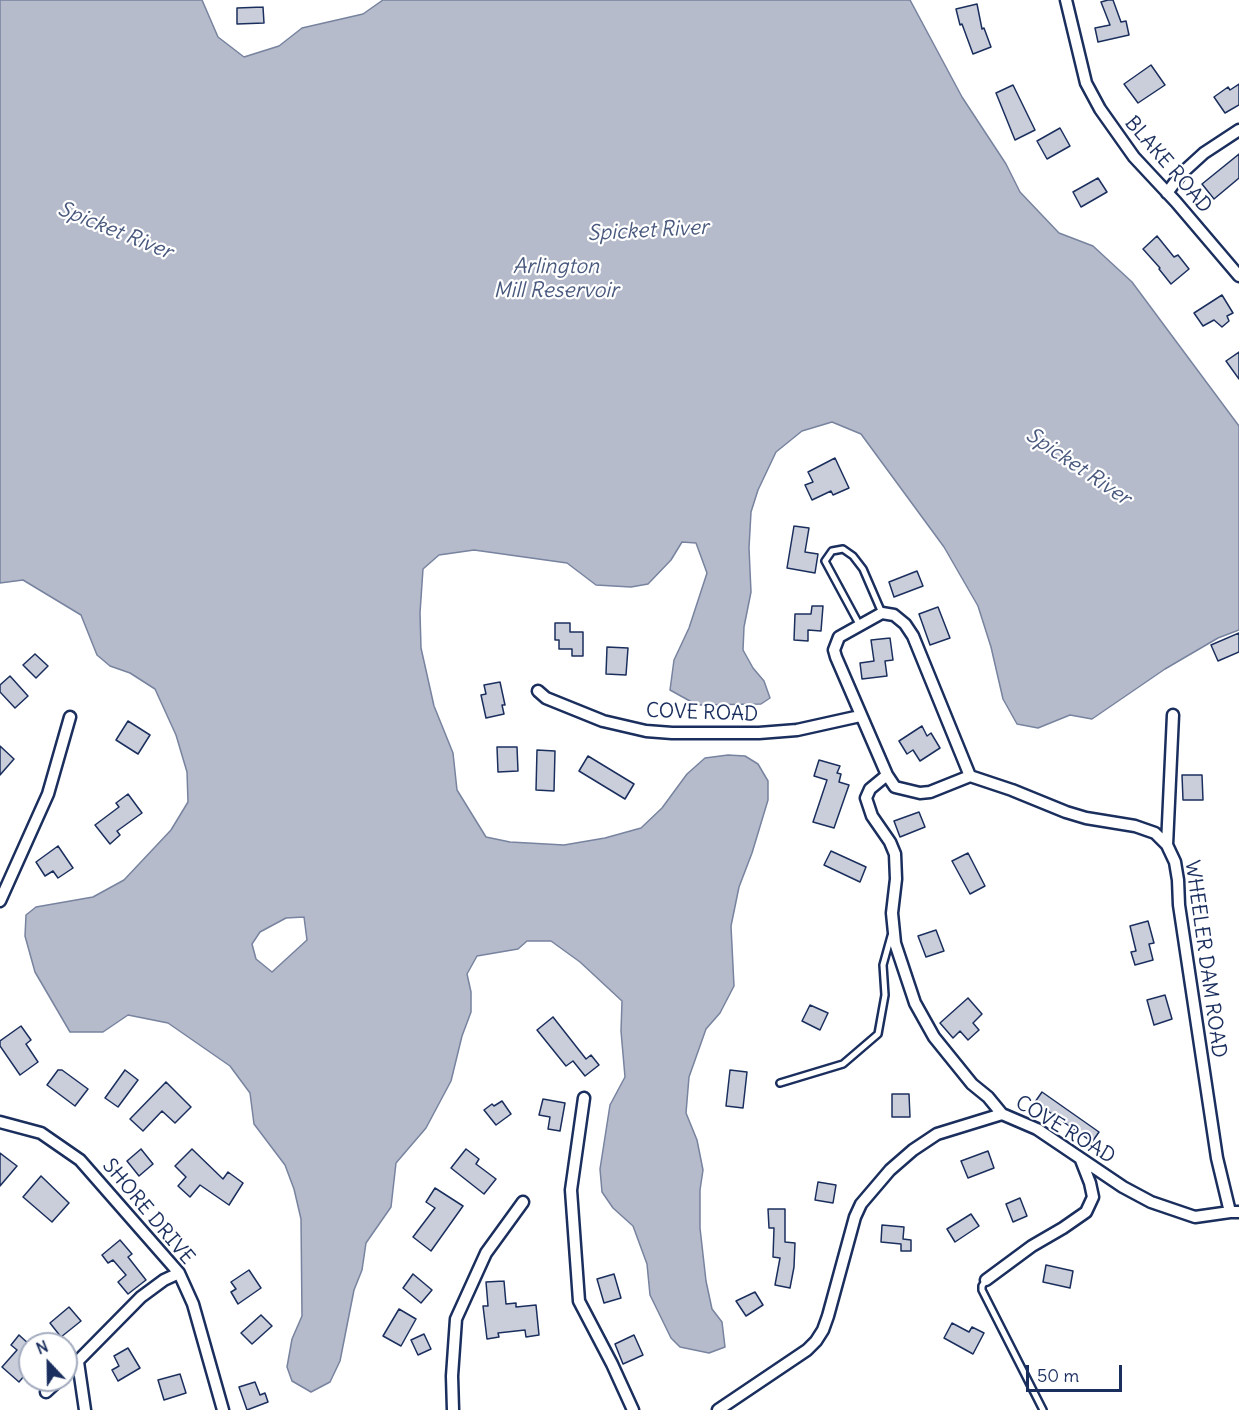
<!DOCTYPE html>
<html>
<head>
<meta charset="utf-8">
<style>
  body { margin:0 }
  #map { position:relative; width:1239px; height:1410px; overflow:hidden; background:#fff; font-family:Delius,sans-serif }
  canvas { display:block }
  .north { position:absolute; left:18px; top:1332px; width:60px; height:60px; box-sizing:border-box; background:#fff; border:2px solid #a4acbf; border-radius:50%; rotate:338deg; font-size:16px; font-weight:700; line-height:24px; text-align:center; color:#1b2f5e }
  .north::after { content:''; display:block; margin:auto; width:21px; height:27px; background:#1b2f5e; clip-path:polygon(50% 0,100% 100%,50% 72%,0 100%) }
  .scale { position:absolute; left:1026px; top:1365px; width:96px; height:27px; box-sizing:border-box; border:3px solid #1b2f5e; border-top:0; padding-left:8px; font-size:18px; line-height:21px; white-space:nowrap; color:#1b2f5e; -webkit-text-stroke:4px #fff; paint-order:stroke }
</style>
</head>
<body>
<div id="map">
<canvas width="1239" height="1410"></canvas>
<div class="north">N</div>
<div class="scale">50 m</div>
</div>
<script>
const c = document.querySelector('canvas').getContext('2d');
c.lineJoin = 'round';
function fillPath(path, color) {
  c.fillStyle = color;
  c.fill(path, 'evenodd');
}
function shape(rows) {
  const path = new Path2D();
  for (const r of rows) {
    path.moveTo(r[0], r[1]);
    for (let i = 2; i < r.length; i += 2) path.lineTo(r[i], r[i + 1]);
  }
  return path;
}
function trace(path, color, width, dash) {
  c.strokeStyle = color;
  c.lineWidth = width;
  c.lineCap = dash ? 'butt' : 'round';
  c.setLineDash(dash || []);
  c.stroke(path);
}
function write(font, color, halo, rows, align = 'center') {
  c.font = font + ' Delius,sans-serif';
  c.lineWidth = 4.5;
  c.setLineDash([]);
  c.textBaseline = 'middle';
  c.strokeStyle = halo;
  c.fillStyle = color;
  for (const [text, x, y, turn = 0] of rows) {
    c.save();
    c.translate(x, y);
    c.rotate((+turn || 0) * Math.PI / 180);
    c.textAlign = isNaN(turn) ? turn : align;
    if (halo) c.strokeText(text, 0, 0);
    c.fillText(text, 0, 0);
    c.restore();
  }
}
const water = shape([
  [0,0,202,0,218,37,244,57,279,46,302,28,363,14,383,0,910,0,962,97,1006,164,1020,192,1059,233,1093,246,1132,282,1239,426,1239,630,1218,638,1165,669,1092,719,1070,715,1038,728,1017,724,1003,699,991,647,978,606,944,547,861,434,832,422,802,431,776,452,758,490,751,512,749,548,751,592,744,627,743,650,753,668,764,681,770,698,761,704,697,705,670,690,674,660,689,628,707,573,696,543,682,542,671,560,648,584,631,587,596,585,567,563,474,550,439,555,423,569,420,613,421,648,434,706,453,753,457,790,486,837,510,842,564,845,605,838,641,828,662,808,687,774,705,758,728,755,745,756,758,764,768,781,768,800,752,853,739,887,731,926,734,986,720,1013,706,1029,689,1077,686,1113,697,1140,703,1170,700,1190,700,1228,706,1281,712,1309,722,1322,725,1347,709,1353,680,1347,671,1338,650,1295,647,1264,633,1226,613,1208,602,1192,600,1169,610,1105,625,1077,621,1031,622,1001,580,962,551,941,527,941,518,949,477,956,467,974,471,992,471,1012,462,1036,451,1081,426,1128,396,1163,391,1207,366,1243,362,1270,354,1290,340,1361,330,1382,311,1392,292,1381,287,1367,292,1339,302,1316,301,1219,294,1189,285,1165,254,1124,250,1093,230,1066,168,1023,128,1015,103,1032,70,1032,35,972,25,936,26,915,36,907,93,897,124,880,171,830,188,802,187,772,176,735,155,689,130,673,110,666,97,655,81,615,23,580,0,583,0,0],
  [304,917,307,940,272,972,256,959,252,944,260,932,286,918,304,917]
]);
fillPath(water, '#b5bbca');
trace(water, '#77839f', 1.5);
const building = shape([
  [1108,0,1113,0,1121,22,1126,21,1129,35,1098,42,1095,28,1110,25,1101,2,1108,0],
  [977,4,982,29,984,28,991,47,973,54,962,24,960,25,956,9,977,4],
  [263,7,264,23,237,24,237,8,263,7],
  [1151,65,1165,85,1138,103,1124,84,1151,65],
  [1239,84,1239,105,1225,113,1214,97,1228,87,1230,90,1239,84],
  [1013,85,1035,130,1015,140,996,93,1013,85],
  [1060,128,1070,146,1047,159,1037,141,1060,128],
  [1239,154,1239,178,1214,199,1202,184,1239,154],
  [1098,178,1107,192,1081,207,1073,192,1098,178],
  [1157,236,1174,257,1178,255,1189,269,1171,284,1159,269,1160,268,1143,249,1157,236],
  [1222,295,1233,313,1227,316,1229,321,1222,327,1214,320,1203,326,1194,313,1222,295],
  [1239,352,1239,379,1226,361,1239,352],
  [835,458,849,488,833,495,831,491,812,500,805,485,813,482,808,472,835,458],
  [794,526,809,528,805,552,818,554,815,573,787,568,794,526],
  [917,571,923,586,894,597,889,582,917,571],
  [812,606,823,606,821,631,808,630,808,641,794,640,795,614,811,614,812,606],
  [938,607,950,638,930,645,919,614,938,607],
  [555,623,570,623,570,632,583,632,583,656,572,656,572,649,559,649,559,640,555,640,555,623],
  [1239,633,1239,652,1218,661,1211,645,1239,633],
  [890,638,893,660,885,661,887,676,862,679,860,663,874,661,871,640,890,638],
  [607,647,628,648,626,675,606,674,607,647],
  [35,654,48,666,36,678,23,665,35,654],
  [10,676,28,696,15,708,0,692,0,685,10,676],
  [500,682,505,705,502,705,504,714,486,718,481,695,486,694,484,685,500,682],
  [128,721,150,735,138,754,116,740,128,721],
  [922,726,927,736,931,733,940,748,920,761,913,750,907,754,899,741,922,726],
  [0,746,14,759,0,775,0,746],
  [497,747,517,747,518,771,498,772,497,747],
  [537,750,555,751,554,791,536,790,537,750],
  [588,756,634,784,625,799,579,771,588,756],
  [819,760,840,766,837,773,841,774,839,782,849,785,834,828,813,822,827,780,814,776,819,760],
  [1182,775,1202,775,1203,800,1183,800,1182,775],
  [128,794,142,813,117,831,120,835,110,844,95,825,119,807,116,803,128,794],
  [919,812,925,827,900,837,894,821,919,812],
  [58,846,73,868,58,878,53,871,45,876,36,862,58,846],
  [831,851,866,867,860,882,824,865,831,851],
  [968,853,985,886,970,894,952,861,968,853],
  [1148,921,1154,943,1149,944,1153,960,1135,965,1131,952,1136,951,1130,926,1148,921],
  [936,930,944,951,926,957,918,936,936,930],
  [1165,995,1172,1019,1154,1025,1147,1000,1165,995],
  [968,998,982,1014,973,1023,979,1030,968,1040,960,1031,953,1038,940,1023,968,998],
  [810,1005,828,1013,820,1030,802,1021,810,1005],
  [553,1017,586,1059,591,1055,599,1065,585,1076,573,1061,566,1066,537,1030,553,1017],
  [21,1026,31,1040,26,1044,38,1062,20,1075,0,1046,0,1041,21,1026],
  [58,1070,62,1070,88,1089,75,1106,47,1085,58,1070],
  [125,1070,138,1080,118,1107,105,1098,125,1070],
  [730,1070,747,1072,743,1108,726,1106,730,1070],
  [166,1082,191,1107,175,1123,162,1111,143,1131,130,1119,166,1082],
  [1042,1092,1099,1132,1092,1142,1035,1102,1042,1092],
  [892,1094,909,1094,910,1117,892,1117,892,1094],
  [543,1099,565,1103,560,1131,548,1129,550,1117,539,1115,543,1099],
  [502,1101,511,1114,496,1125,484,1110,492,1104,494,1106,502,1101],
  [141,1149,153,1164,139,1176,127,1161,141,1149],
  [192,1149,223,1179,228,1172,243,1183,229,1205,200,1185,190,1197,178,1186,186,1177,175,1166,192,1149],
  [466,1149,479,1159,476,1164,496,1179,484,1194,451,1168,466,1149],
  [988,1151,994,1168,968,1178,961,1161,988,1151],
  [0,1153,17,1166,0,1186,0,1153],
  [41,1176,69,1203,52,1222,23,1197,41,1176],
  [818,1182,836,1185,833,1203,815,1200,818,1182],
  [435,1188,463,1206,431,1251,413,1237,435,1208,426,1202,435,1188],
  [1020,1198,1027,1216,1013,1222,1006,1204,1020,1198],
  [768,1209,785,1209,785,1242,795,1243,794,1267,790,1288,775,1285,780,1258,773,1257,774,1228,769,1228,768,1209],
  [971,1214,979,1226,955,1242,947,1229,971,1214],
  [882,1225,904,1227,903,1239,911,1240,911,1251,901,1251,901,1244,881,1242,882,1225],
  [120,1240,132,1254,128,1257,146,1280,128,1294,118,1282,126,1275,113,1260,108,1263,102,1255,120,1240],
  [1046,1265,1073,1271,1070,1288,1043,1282,1046,1265],
  [249,1270,261,1288,238,1304,231,1292,236,1289,231,1282,249,1270],
  [413,1274,432,1290,421,1303,403,1288,413,1274],
  [614,1274,621,1298,604,1303,597,1279,614,1274],
  [504,1281,506,1304,516,1303,516,1307,536,1305,539,1335,526,1337,525,1330,498,1333,499,1337,487,1339,483,1306,488,1306,486,1282,504,1281],
  [755,1292,763,1305,746,1316,736,1301,755,1292],
  [69,1307,81,1321,61,1337,50,1323,69,1307],
  [399,1309,416,1319,401,1346,383,1336,399,1309],
  [261,1315,272,1326,252,1344,241,1333,261,1315],
  [952,1323,969,1332,972,1327,984,1333,973,1354,944,1338,952,1323],
  [424,1334,431,1349,418,1355,411,1340,424,1334],
  [19,1335,30,1345,30,1369,19,1382,2,1367,17,1350,11,1345,19,1335],
  [634,1335,643,1355,623,1364,615,1344,634,1335],
  [128,1348,140,1368,118,1381,112,1370,119,1366,114,1356,128,1348],
  [180,1374,186,1393,164,1400,158,1380,180,1374],
  [255,1382,260,1395,265,1393,268,1402,247,1410,239,1387,255,1382]
]);
fillPath(building, '#caceda');
trace(building, '#1b2f5e', 1.5);
const lane = shape([
  [859,624,825,561,832,551,843,549,853,556,863,569,882,613],
  [780,1083,843,1064,878,1034,885,995,883,965,891,936],
  [986,1280,982,1286,982,1290,1043,1410]
]);
const street = shape([
  [1066,0,1086,83,1100,109,1134,157,1176,202,1239,276],
  [1167,193,1181,174,1204,153,1239,130],
  [538,691,546,698,603,721,646,731,672,733,759,733,797,730,860,716],
  [887,775,895,787,920,793,930,792,970,776,1012,790,1066,812,1086,818,1135,826,1155,833,1167,845,1175,862,1178,880,1179,905,1217,1158,1230,1212,1239,1212],
  [970,776,913,636,905,624,894,615,882,613,839,637,834,650,836,657,887,775,870,789,866,798,872,816,890,842,895,854,896,879,892,913,895,943,915,1003,934,1037,972,1084,988,1097,1002,1114,1037,1129,1123,1187,1151,1202,1195,1217,1230,1212],
  [1167,845,1173,715],
  [0,901,48,794,70,717],
  [584,1098,571,1190,579,1301,612,1364,633,1410],
  [0,1122,41,1133,80,1160,179,1273,193,1304,223,1410],
  [986,1280,1032,1246,1063,1228,1086,1212,1093,1197,1090,1183,1081,1160],
  [78,1362,85,1410],
  [66,1373,141,1297,164,1280,179,1273],
  [46,1392,59,1380],
  [453,1410,452,1376,456,1319,486,1253,523,1202],
  [718,1410,807,1350,816,1341,823,1330,828,1316,855,1217,861,1204,890,1170,913,1150,937,1134,1002,1114]
]);
trace(lane, '#1b2f5e', 10);
trace(street, '#1b2f5e', 15);
trace(lane, '#fff', 5);
trace(street, '#fff', 10);
write('20px', '#1b2f5e', '#fff', [
  ["BLAKE ROAD",1168,165,49],
  ["COVE ROAD",702,713,2],
  ["WHEELER DAM ROAD",1205,959,82],
  ["COVE ROAD",1065,1130,31],
  ["SHORE DRIVE",148,1212,50]
]);
write('italic 21px', '#49597e', '#fff', [
  ["Spicket River",115,231,22],
  ["Spicket River",648,231,-3],
  ["Arlington",556,267],
  ["Mill Reservoir",556,291],
  ["Spicket River",1078,467,34]
]);
</script>
</body>
</html>
